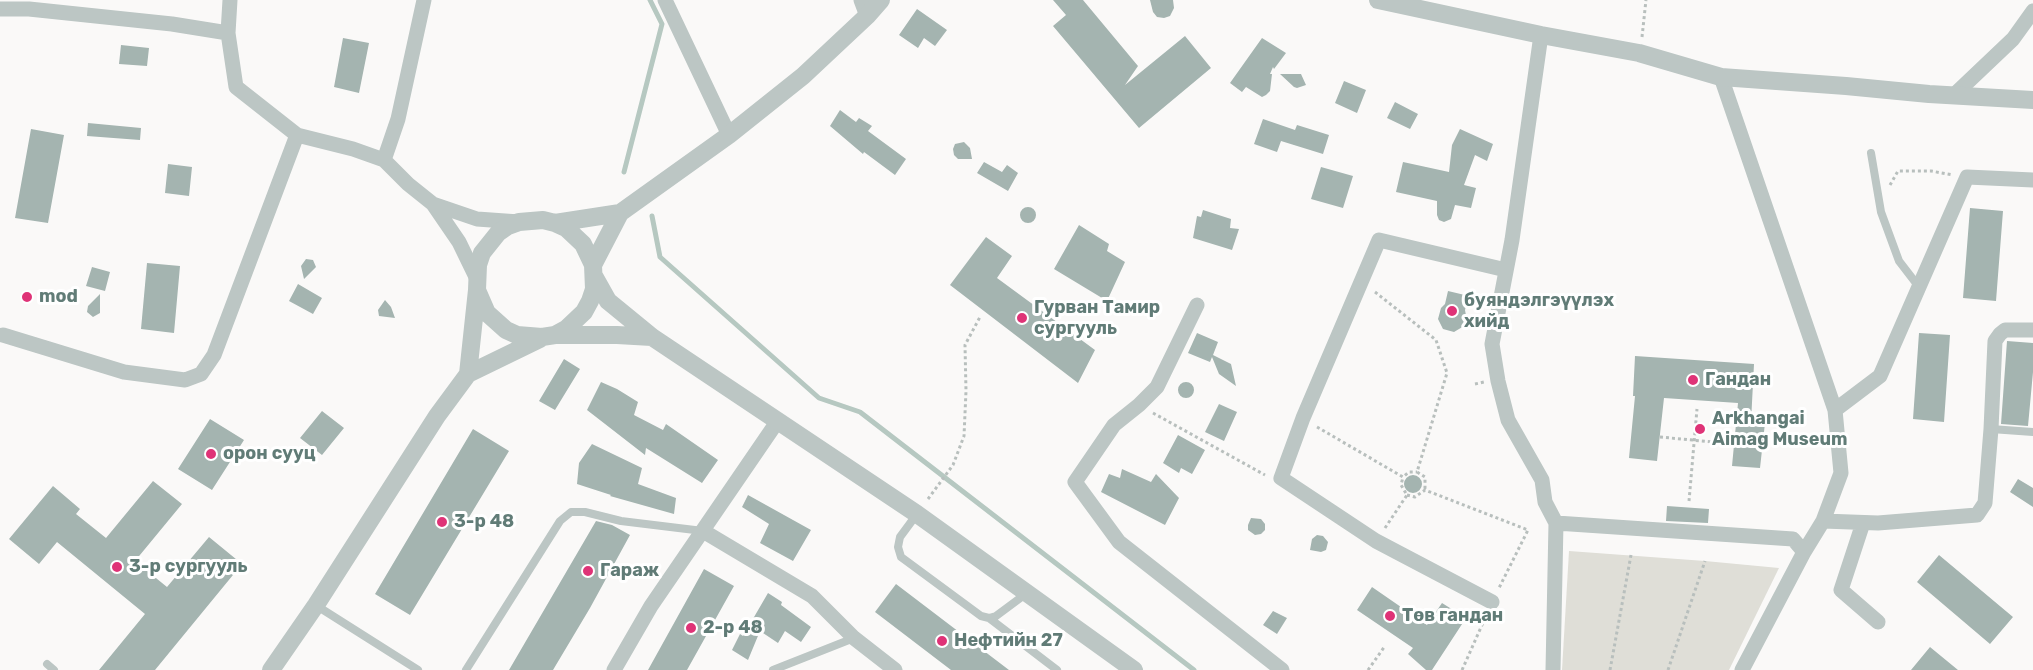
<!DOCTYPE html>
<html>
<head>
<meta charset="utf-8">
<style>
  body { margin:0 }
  canvas { display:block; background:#faf9f8 }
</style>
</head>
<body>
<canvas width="2033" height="670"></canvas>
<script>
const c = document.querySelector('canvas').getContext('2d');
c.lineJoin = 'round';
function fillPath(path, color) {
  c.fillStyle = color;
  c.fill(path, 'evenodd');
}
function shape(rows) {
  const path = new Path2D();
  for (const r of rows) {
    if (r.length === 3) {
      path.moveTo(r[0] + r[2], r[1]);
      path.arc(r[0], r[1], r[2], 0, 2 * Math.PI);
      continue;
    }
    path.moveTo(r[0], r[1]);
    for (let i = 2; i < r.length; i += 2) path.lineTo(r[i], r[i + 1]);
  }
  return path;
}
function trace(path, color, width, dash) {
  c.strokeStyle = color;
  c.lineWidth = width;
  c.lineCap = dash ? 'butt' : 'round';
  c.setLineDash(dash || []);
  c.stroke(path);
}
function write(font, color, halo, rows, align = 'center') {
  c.font = font + ' Rubik,sans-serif';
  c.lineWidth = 6;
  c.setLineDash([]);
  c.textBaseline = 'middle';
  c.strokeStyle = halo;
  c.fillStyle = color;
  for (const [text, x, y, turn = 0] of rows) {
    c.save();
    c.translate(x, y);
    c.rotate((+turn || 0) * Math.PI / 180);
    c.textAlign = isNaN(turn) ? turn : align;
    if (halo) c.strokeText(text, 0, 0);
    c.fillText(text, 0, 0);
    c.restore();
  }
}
fillPath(shape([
  [1569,551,1705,561,1779,568,1729,670,1562,670]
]), '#dfded7');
trace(shape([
  [624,172,662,24,650,0],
  [652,216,660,257,819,398,860,412,1194,670]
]), '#b6c8c1', 5);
fillPath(shape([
  [1053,0,1083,0,1138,66,1125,85,1185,36,1211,68,1139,128,1053,26,1066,15],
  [1150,0,1173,0,1174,8,1170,16,1164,18,1157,17,1153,12],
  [917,9,947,30,935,46,924,38,918,48,899,35],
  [343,38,369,43,359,93,334,87],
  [1262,38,1286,53,1274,69,1273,67,1270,74,1272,74,1270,91,1266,95,1262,97,1246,87,1242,92,1230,83],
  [121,45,149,48,147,66,119,64],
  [1280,74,1301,74,1306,85,1297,88,1294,87],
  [1344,81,1366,90,1357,113,1335,103],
  [1395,102,1418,114,1410,129,1387,118],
  [840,110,856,122,859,118,872,126,868,131,906,159,895,175,864,152,863,154,830,126],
  [1263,119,1295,130,1297,125,1329,135,1323,154,1281,141,1277,152,1254,144],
  [88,123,141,128,140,140,87,136],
  [31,129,64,135,48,223,15,218],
  [1460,129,1493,144,1487,161,1475,155,1464,185,1476,188,1471,208,1455,205,1451,219,1444,222,1439,220,1437,215,1437,201,1396,192,1403,162,1449,172,1452,145],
  [964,142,970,148,972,159,958,159,954,155,953,149,955,144],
  [984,162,1002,172,1007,165,1018,173,1008,191,977,173],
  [168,164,192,167,189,196,165,193],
  [1321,167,1353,176,1343,208,1311,199],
  [1028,215,8],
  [1970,208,2003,211,1996,301,1963,298],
  [1203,210,1231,219,1230,228,1239,229,1232,250,1193,238,1197,216,1201,217],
  [1079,225,1109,244,1107,251,1125,262,1107,301,1054,269],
  [986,237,1012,256,997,278,1095,350,1078,383,950,285],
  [306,259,313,260,316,267,304,279,301,266],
  [147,263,180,266,174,333,141,329],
  [92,267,110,272,105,291,86,286],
  [298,284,322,298,313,314,289,301],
  [1448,291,1469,296,1465,310,1467,321,1464,326,1454,332,1443,329,1438,319,1441,308,1445,304],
  [100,294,100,313,93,317,87,312,88,306],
  [385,300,391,307,395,318,379,316,378,310],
  [1197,333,1218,342,1213,355,1231,364,1236,386,1219,374,1212,357,1210,362,1188,353],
  [1919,333,1950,335,1944,422,1913,419],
  [2007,341,2033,343,2033,372,2028,426,2001,424],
  [1635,356,1754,364,1751,422,1765,423,1760,468,1732,466,1738,403,1664,398,1657,461,1629,458,1635,396,1633,396],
  [564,359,580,369,555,410,539,401],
  [601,382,617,389,638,402,634,415,663,430,666,424,718,460,702,483,646,448,645,455,587,410],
  [1186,390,8],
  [1219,404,1237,412,1224,441,1205,432],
  [322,411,344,428,322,455,300,438],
  [210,419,244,440,212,490,178,469],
  [473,429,509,451,410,615,375,594],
  [1178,435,1205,450,1192,474,1181,468,1179,473,1163,463],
  [592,444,642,468,638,484,676,498,674,514,610,496,611,495,577,484,579,463],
  [1122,469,1151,482,1156,474,1179,498,1165,525,1101,492,1109,474,1120,478],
  [1413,484,9],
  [2018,479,2033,488,2033,507,2010,492],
  [153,481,182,504,135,561,167,587,209,537,242,564,155,670,99,670,145,614,57,542,39,564,9,539,53,486,80,509,76,514,106,538],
  [748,495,811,530,793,561,760,543,769,524,742,507],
  [1667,506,1709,509,1708,523,1666,521],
  [1251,518,1261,519,1265,524,1265,530,1261,534,1255,535,1248,530,1248,525],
  [596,521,612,525,630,535,590,608,553,670,509,670],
  [1317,535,1323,536,1328,542,1326,550,1321,552,1310,550,1312,539],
  [1939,555,2013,617,1990,644,1917,582],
  [704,569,734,586,687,670,648,670],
  [896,584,1009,670,951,670,875,612],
  [1372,587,1427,625,1442,603,1466,618,1432,670,1426,670,1408,654,1413,648,1357,610],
  [768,593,782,602,781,605,811,627,801,642,785,631,778,643,760,631,748,660,732,650,740,634,743,636],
  [1273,611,1287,618,1277,634,1263,625],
  [1930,647,1958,670,1911,670]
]), '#a4b4b0');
trace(shape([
  [1642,37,1646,0],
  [1890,185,1898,171,1931,171,1953,175],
  [1375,292,1436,340,1447,373,1417,472,1425,477,1425,490],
  [1475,384,1484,382],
  [1153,413,1265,475],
  [1317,427,1403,477,1409,472,1417,472],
  [1660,437,1734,444],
  [1407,495,1415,497,1425,490,1528,530,1499,588],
  [928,499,953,465,964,436,966,391,965,345,980,317],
  [1689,501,1697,409],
  [1385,528,1407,495,1401,485,1403,477],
  [1368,670,1385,646],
  [1462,670,1486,616],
  [1610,670,1631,555],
  [1668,670,1705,561]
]), '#b8bfbd', 3, [3, 3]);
trace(shape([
  [1871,153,1881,212,1899,261,1919,287],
  [1991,429,2033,432],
  [917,514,900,537,898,547,901,557,981,616,989,618,996,616,1027,593],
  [317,606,418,670],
  [989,618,1057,670],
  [47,664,54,670],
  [466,670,560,521,571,512,585,512,621,521,703,531],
  [773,670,854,638]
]), '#bcc6c4', 8);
trace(shape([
  [230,0,228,33,236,87,297,135,353,149,384,160],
  [424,0,398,119,384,160,408,184,433,204,459,242,476,277],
  [665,0,729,135],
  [861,0,867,16],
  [0,9,29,9,172,24,228,33],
  [1541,35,1512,240,1492,344,1498,381,1508,420,1542,480,1545,502,1556,523,1553,670],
  [1721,77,1835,410,1841,473,1823,521,1804,552,1742,670],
  [1953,96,2013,39,2033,11],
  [433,204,477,219,519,222],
  [1197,305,1157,387,1139,405,1114,425,1075,482,1119,542,1282,670],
  [3,335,124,372,185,380,201,374,214,355,297,135],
  [1835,410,1880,376,1967,177,2033,180],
  [1823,521,1878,523,1977,515,1985,503,1991,429,1995,341,2000,334,2005,330,2033,330],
  [1556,523,1793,539,1804,552],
  [1863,523,1841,590,1878,622],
  [703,531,812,596,854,638,895,670],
  [1492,602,1376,541,1281,478,1303,418,1379,240,1506,270],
  [614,670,651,606,777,422]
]), '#bcc6c4', 15);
trace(shape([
  [1378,0,1541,35,1639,53,1721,77,1846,86,1929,94,2033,100],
  [555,223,620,213,729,135,803,76,867,16,881,0],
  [593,265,620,213],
  [594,276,608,301,652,337,917,514,1134,670],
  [555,335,617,335,652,337],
  [468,374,477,290,478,265,482,253,498,233,508,226,519,222,543,220,555,223,566,228,583,244,593,265,594,289,590,301,584,312,566,329,555,335,542,337,517,335,506,330,487,313,477,290],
  [271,670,316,605,437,416,468,374,540,339]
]), '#bcc6c4', 18);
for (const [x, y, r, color] of [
  [27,297,6,"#df3377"],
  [1452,311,6,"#df3377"],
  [1022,318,6,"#df3377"],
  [1693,380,6,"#df3377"],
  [1700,429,6,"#df3377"],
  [211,454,6,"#df3377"],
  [442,522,6,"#df3377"],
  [117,567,6,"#df3377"],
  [588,571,6,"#df3377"],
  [1390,616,6,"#df3377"],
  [691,628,6,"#df3377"],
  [942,641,6,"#df3377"]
]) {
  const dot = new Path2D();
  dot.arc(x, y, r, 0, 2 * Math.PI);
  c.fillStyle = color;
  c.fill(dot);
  trace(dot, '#fff', 2);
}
write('bold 18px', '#617c77', '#fff', [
  ["mod",39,297],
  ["буяндэлгэүүлэх",1464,301],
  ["хийд",1464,322],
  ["Гурван Тамир",1034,308],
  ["сургууль",1034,329],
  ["Гандан",1705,380],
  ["Arkhangai",1712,419],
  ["Aimag Museum",1712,440],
  ["орон сууц",223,454],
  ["3-р 48",454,522],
  ["3-р сургууль",129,567],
  ["Гараж",600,571],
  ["Төв гандан",1402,616],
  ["2-р 48",703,628],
  ["Нефтийн 27",954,641]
], 'left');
</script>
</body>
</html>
